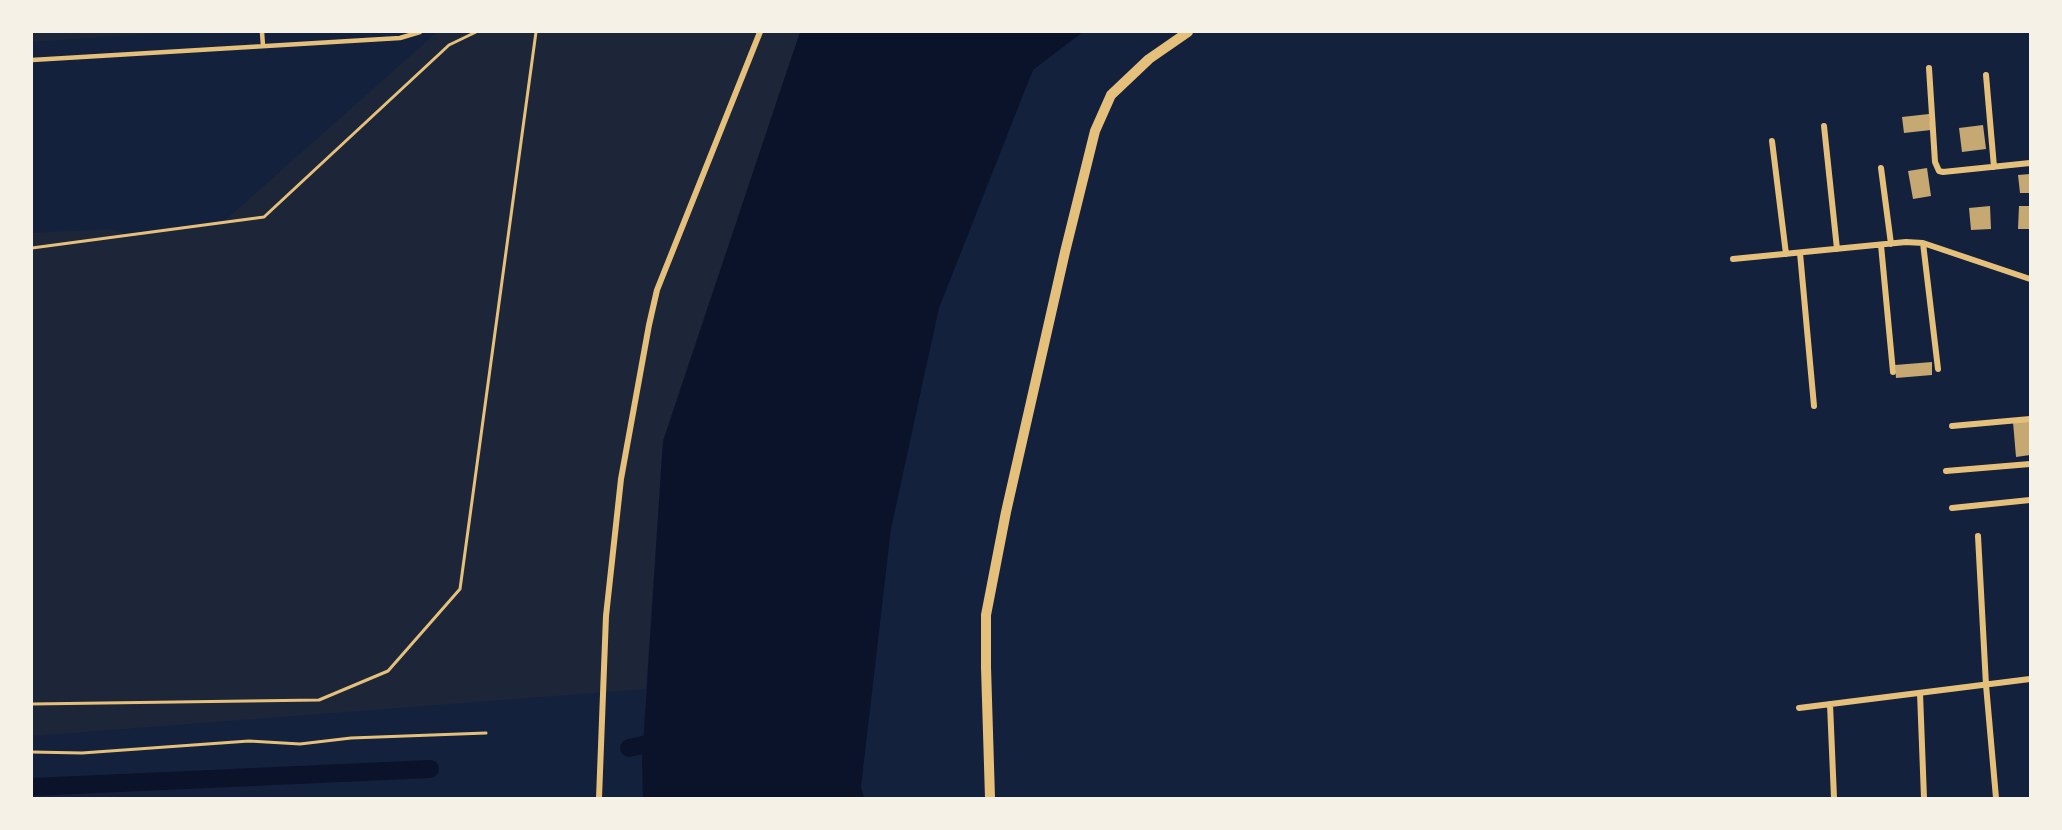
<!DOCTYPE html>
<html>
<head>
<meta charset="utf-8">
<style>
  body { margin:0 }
  #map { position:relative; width:2062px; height:830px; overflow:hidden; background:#14213d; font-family:Lato,sans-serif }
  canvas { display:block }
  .frame { position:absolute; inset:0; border:33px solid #f6f1e7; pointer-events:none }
</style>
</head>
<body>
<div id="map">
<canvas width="2062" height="830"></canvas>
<div class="frame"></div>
</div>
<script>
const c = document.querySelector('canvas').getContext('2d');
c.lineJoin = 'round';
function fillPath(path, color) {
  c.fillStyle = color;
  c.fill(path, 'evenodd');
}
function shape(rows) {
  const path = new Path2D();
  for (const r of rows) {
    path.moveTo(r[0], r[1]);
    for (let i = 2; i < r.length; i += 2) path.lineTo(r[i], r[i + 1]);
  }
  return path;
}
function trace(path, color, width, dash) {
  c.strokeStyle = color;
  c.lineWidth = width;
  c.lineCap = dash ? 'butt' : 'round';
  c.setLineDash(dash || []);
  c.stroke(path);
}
fillPath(shape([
  [32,32,175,32,32,42],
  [437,32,800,32,663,441,646,689,32,736,32,233,111,229,128,235,222,223]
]), '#1d2539');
fillPath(shape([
  [800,32,1083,32,1033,70,939,308,891,529,861,787,864,798,643,798,642,760,663,441]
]), '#0b132b');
trace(shape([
  [629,748,665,740],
  [32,787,430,769]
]), '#0b132b', 18);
fillPath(shape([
  [1929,114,1931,130,1904,133,1902,117],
  [1983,125,1986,149,1962,152,1959,128],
  [1927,168,1931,196,1913,199,1908,171],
  [2030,174,2030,193,2020,193,2018,175],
  [1990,206,1991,229,1971,230,1969,208],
  [2019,206,2030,206,2030,229,2018,229],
  [1932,362,1932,375,1896,378,1895,365],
  [2030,420,2030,455,2016,457,2013,422]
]), '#c6a872');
trace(shape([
  [32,248,264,217,449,45,476,32],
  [32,704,319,700,388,671,460,589,536,32],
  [32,752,82,753,249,741,300,744,351,738,486,733]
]), '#e5c07b', 3);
trace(shape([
  [262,32,263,46],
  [32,60,400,38,420,32]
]), '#e5c07b', 4.5);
trace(shape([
  [1929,68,1935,162,1939,171,1943,172,2030,163],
  [1986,75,1994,167],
  [1824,126,1837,249],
  [1772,141,1786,254],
  [1881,168,1891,244],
  [1923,243,1938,369],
  [1881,245,1893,372],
  [1800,253,1814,406],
  [1733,259,1906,242,1923,243,2030,279],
  [1952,426,2030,419],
  [1946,471,2030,464],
  [1952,508,2030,500],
  [1978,536,1986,685,1996,798],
  [1920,693,1924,798],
  [1830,704,1834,798],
  [1799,708,2030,679],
  [599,798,606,616,621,479,649,325,657,290,760,32]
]), '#e5c07b', 6);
trace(shape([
  [990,798,986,667,986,615,1006,512,1065,252,1095,131,1111,95,1149,59,1188,32]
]), '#e5c07b', 10);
</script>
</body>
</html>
